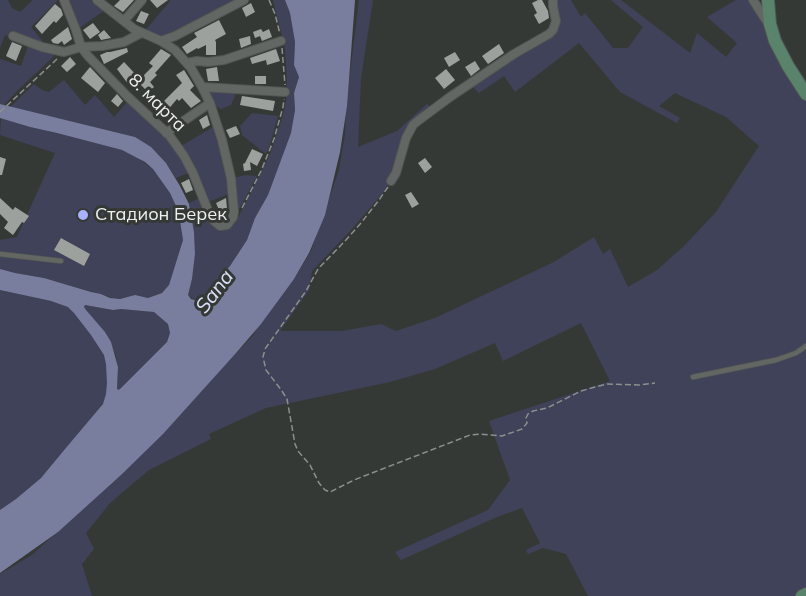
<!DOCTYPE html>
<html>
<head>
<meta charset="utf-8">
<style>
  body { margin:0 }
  canvas { display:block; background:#353936 }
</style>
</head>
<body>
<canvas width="806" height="596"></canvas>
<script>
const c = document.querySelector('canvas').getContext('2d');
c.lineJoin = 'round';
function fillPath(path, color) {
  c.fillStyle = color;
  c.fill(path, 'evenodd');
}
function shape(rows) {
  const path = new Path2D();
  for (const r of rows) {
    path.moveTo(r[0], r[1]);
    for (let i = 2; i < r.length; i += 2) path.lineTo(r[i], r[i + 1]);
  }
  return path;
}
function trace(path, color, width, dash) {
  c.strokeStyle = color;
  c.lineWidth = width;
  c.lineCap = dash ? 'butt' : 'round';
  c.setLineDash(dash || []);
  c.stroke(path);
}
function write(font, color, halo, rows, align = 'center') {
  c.font = font + ' Mulish,sans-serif';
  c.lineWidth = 6;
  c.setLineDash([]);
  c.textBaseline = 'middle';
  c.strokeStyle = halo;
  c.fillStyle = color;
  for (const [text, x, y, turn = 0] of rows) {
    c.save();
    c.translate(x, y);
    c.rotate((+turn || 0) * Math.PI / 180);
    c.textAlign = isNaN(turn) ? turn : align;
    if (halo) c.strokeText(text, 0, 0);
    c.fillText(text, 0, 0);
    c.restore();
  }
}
fillPath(shape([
  [0,0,8,0,12,8,20,12,33,0,58,0,31,27,45,44,10,32,8,36,5,35,0,48],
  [67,0,91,0,105,10,78,29],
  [169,0,238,0,181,31,161,37,144,32,170,1],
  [273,0,285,0,290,13,295,42,294,65,299,77,294,93,295,110,291,133,268,195,255,218,247,240,230,266,205,295,198,301,195,300,188,295,192,279,195,254,194,232,189,203,202,197,213,224,234,219,239,216,270,154,283,115,286,100,287,81,285,48],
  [359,0,373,0,361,78,358,147,397,131,427,104,431,107,410,126,391,180,382,194,352,229,312,271,309,290,280,331,342,331,381,324,396,331,435,318,554,262,594,237,603,254,610,249,628,287,657,270,684,246,716,212,759,146,726,117,675,93,659,106,680,118,677,123,620,92,579,43,515,92,504,76,479,93,473,87,552,34,555,0,571,0,581,17,585,13,613,48,628,48,643,27,611,0,621,0,690,53,697,33,726,57,737,43,707,17,736,0,749,0,792,77,806,97,806,590,796,596,588,596,566,554,543,548,528,554,526,550,540,543,522,508,497,517,401,560,395,552,488,510,510,480,489,421,610,381,581,323,503,361,495,343,435,369,390,382,266,408,209,434,211,439,149,470,110,503,86,533,94,549,82,564,92,596,0,596,0,574,32,555,74,516,245,344,254,334,275,290,295,278,311,251,339,170,345,134,346,107],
  [29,43,53,52,54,55,52,58,17,91,4,105,0,104,0,59,21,66],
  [64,80,85,105,95,95,114,117,129,100,168,138,190,172,176,178,166,163,135,137,10,107,34,84,42,90,49,92],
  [208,89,237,91,231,105,221,109,213,104],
  [252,113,278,116,270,145,266,154,242,135,240,126],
  [1,118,30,127,57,133,122,150,135,156,153,169,170,193,176,206,180,221,183,240,169,285,162,293,148,298,140,296,115,299,101,294,91,292,44,278,15,273,0,269,0,240,17,237,55,153,0,135],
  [215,126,231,193,208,202,181,146],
  [245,175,257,176,240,208,237,210,234,178],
  [0,290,68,305,103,337,111,385,103,404,41,478,16,499,0,510],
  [85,305,113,310,121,309,154,312,168,324,170,333,167,342,120,389,118,390,117,388,118,367,116,356,105,332,90,316,84,307]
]), '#3f4258');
fillPath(shape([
  [285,0,355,0,347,106,340,152,325,215,309,253,294,279,261,324,236,353,163,434,121,475,58,532,0,573,0,510,16,499,41,478,65,449,103,404,106,394,107,383,106,364,104,355,91,335,74,313,68,307,51,301,0,290,0,269,15,273,44,278,91,292,101,294,110,298,120,299,135,295,148,298,162,293,169,285,183,240,180,221,176,206,170,193,153,169,145,162,122,150,57,133,30,127,0,118,0,104,135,137,151,147,166,163,180,186,189,204,194,232,195,254,192,279,188,295,191,299,198,301,205,295,230,266,247,240,255,218,268,195,291,133,295,110,294,93,299,77,294,65,295,42,290,13],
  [85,305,113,310,121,309,154,312,168,324,170,333,167,342,120,389,118,390,117,388,118,367,111,342,105,332,86,310,84,307]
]), '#797e9f');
fillPath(shape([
  [120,0,134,0,123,12,114,6],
  [150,0,168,0,157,8],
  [538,0,542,0,548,11,549,18,539,24,534,15,537,13,532,3],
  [251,3,255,12,246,17,242,8],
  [55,4,61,9,63,15,56,23,54,21,42,34,35,26],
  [141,11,149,14,144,24,136,21],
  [219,20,226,34,215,40,216,42,216,55,206,55,206,45,198,49,197,48,187,54,182,47,197,37,194,33],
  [93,23,100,32,90,39,83,30],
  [68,27,72,39,64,45,62,41,58,44,53,43,51,40],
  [261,29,263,32,269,29,272,37,262,41,260,36,255,38,253,32],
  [104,30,111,38,101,40,98,35],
  [250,36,251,44,241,48,239,39],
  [12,42,22,46,16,61,6,56],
  [499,44,504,53,488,64,482,56],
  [127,48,128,52,104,64,100,55,107,52,110,52],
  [161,49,171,55,155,73,157,75,150,82,154,87,148,92,138,82,131,88,117,69,124,62,140,79,153,66,149,63],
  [276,49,280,61,267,65,266,60,252,64,250,58],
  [455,52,460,60,449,67,444,58],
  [70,57,76,64,67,72,61,66],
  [475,61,480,69,471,76,465,67],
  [90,67,105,83,98,92,81,78],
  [217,67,219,81,208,81,206,69],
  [446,69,455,80,444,89,435,78],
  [184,70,194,86,190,90,201,101,191,108,182,98,179,101,177,99,161,118,155,113,163,104,162,103,182,83,176,75],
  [255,76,266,76,266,84,255,84],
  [117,94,123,101,118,107,111,101],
  [242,96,275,101,273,111,240,105],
  [207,115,210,125,203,129,199,120],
  [236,126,240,134,230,138,226,130],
  [252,149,263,154,257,166,250,162,251,170,244,171,243,164,245,163],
  [0,157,6,159,2,175,0,175],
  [425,158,432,167,425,173,418,163],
  [189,179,193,190,186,193,181,183],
  [411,192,419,204,412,208,405,195],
  [0,198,13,210,15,207,29,216,24,223,22,222,13,235,4,228,8,222,0,214],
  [226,198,227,209,220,212,216,203],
  [61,238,90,254,84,266,54,250]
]), '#9ca19d');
const lane = shape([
  [0,254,61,261],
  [693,377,776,360,796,353,806,346]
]);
const street = shape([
  [64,0,76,30,81,47,102,46,124,42,141,33],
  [753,0,769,25],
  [124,21,142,0],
  [13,36,42,47,64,52,81,47,88,56,128,97,169,135,184,156,193,173,209,213,214,221,220,226,227,225,233,217,234,212,231,178,222,140,210,103,202,87,191,68,175,50,161,41,134,29,97,0],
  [161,41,175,36,244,0],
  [187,63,197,61,208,62,224,60,281,41],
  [202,87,285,92],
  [166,133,210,103],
  [391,181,396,173,406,138,413,125,419,120,450,97,514,54,549,34,553,30,556,21,553,6,553,0]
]);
const secondary = shape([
  [768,0,770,24,775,41,788,66,806,94],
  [802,596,806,594]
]);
trace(lane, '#525653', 6);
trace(street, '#525653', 10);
trace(secondary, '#525653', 14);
trace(shape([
  [269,0,275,14,280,34],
  [282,48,285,85],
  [0,112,57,59],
  [388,187,379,200,361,223,345,241,318,269,306,291,265,349,263,357,266,370,282,391,287,399,295,444,298,451,310,465,319,483,325,490,330,492,354,480,470,435,480,434,502,436,522,429,527,423,526,418,528,414,533,411,547,408,581,391,595,387,607,384,639,385,655,383],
  [242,208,261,171,274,139,283,107,284,99]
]), '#8c908d', 1.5, [6, 3]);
trace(lane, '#626764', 4.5);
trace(street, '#626764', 8);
trace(secondary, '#5a836c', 12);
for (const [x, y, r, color] of [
  [83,215,6,"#a7b1fc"]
]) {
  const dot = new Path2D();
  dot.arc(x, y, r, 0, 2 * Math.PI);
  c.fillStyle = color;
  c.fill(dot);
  trace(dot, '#353936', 2);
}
write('18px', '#edf0ee', '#353936', [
  ["8. марта",157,103,45]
]);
write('18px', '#edf0ee', '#353936', [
  ["Стадион Берек",95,215]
], 'left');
write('italic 20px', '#dce0f8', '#353936', [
  ["Sana",215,292,-53]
]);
</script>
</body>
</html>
